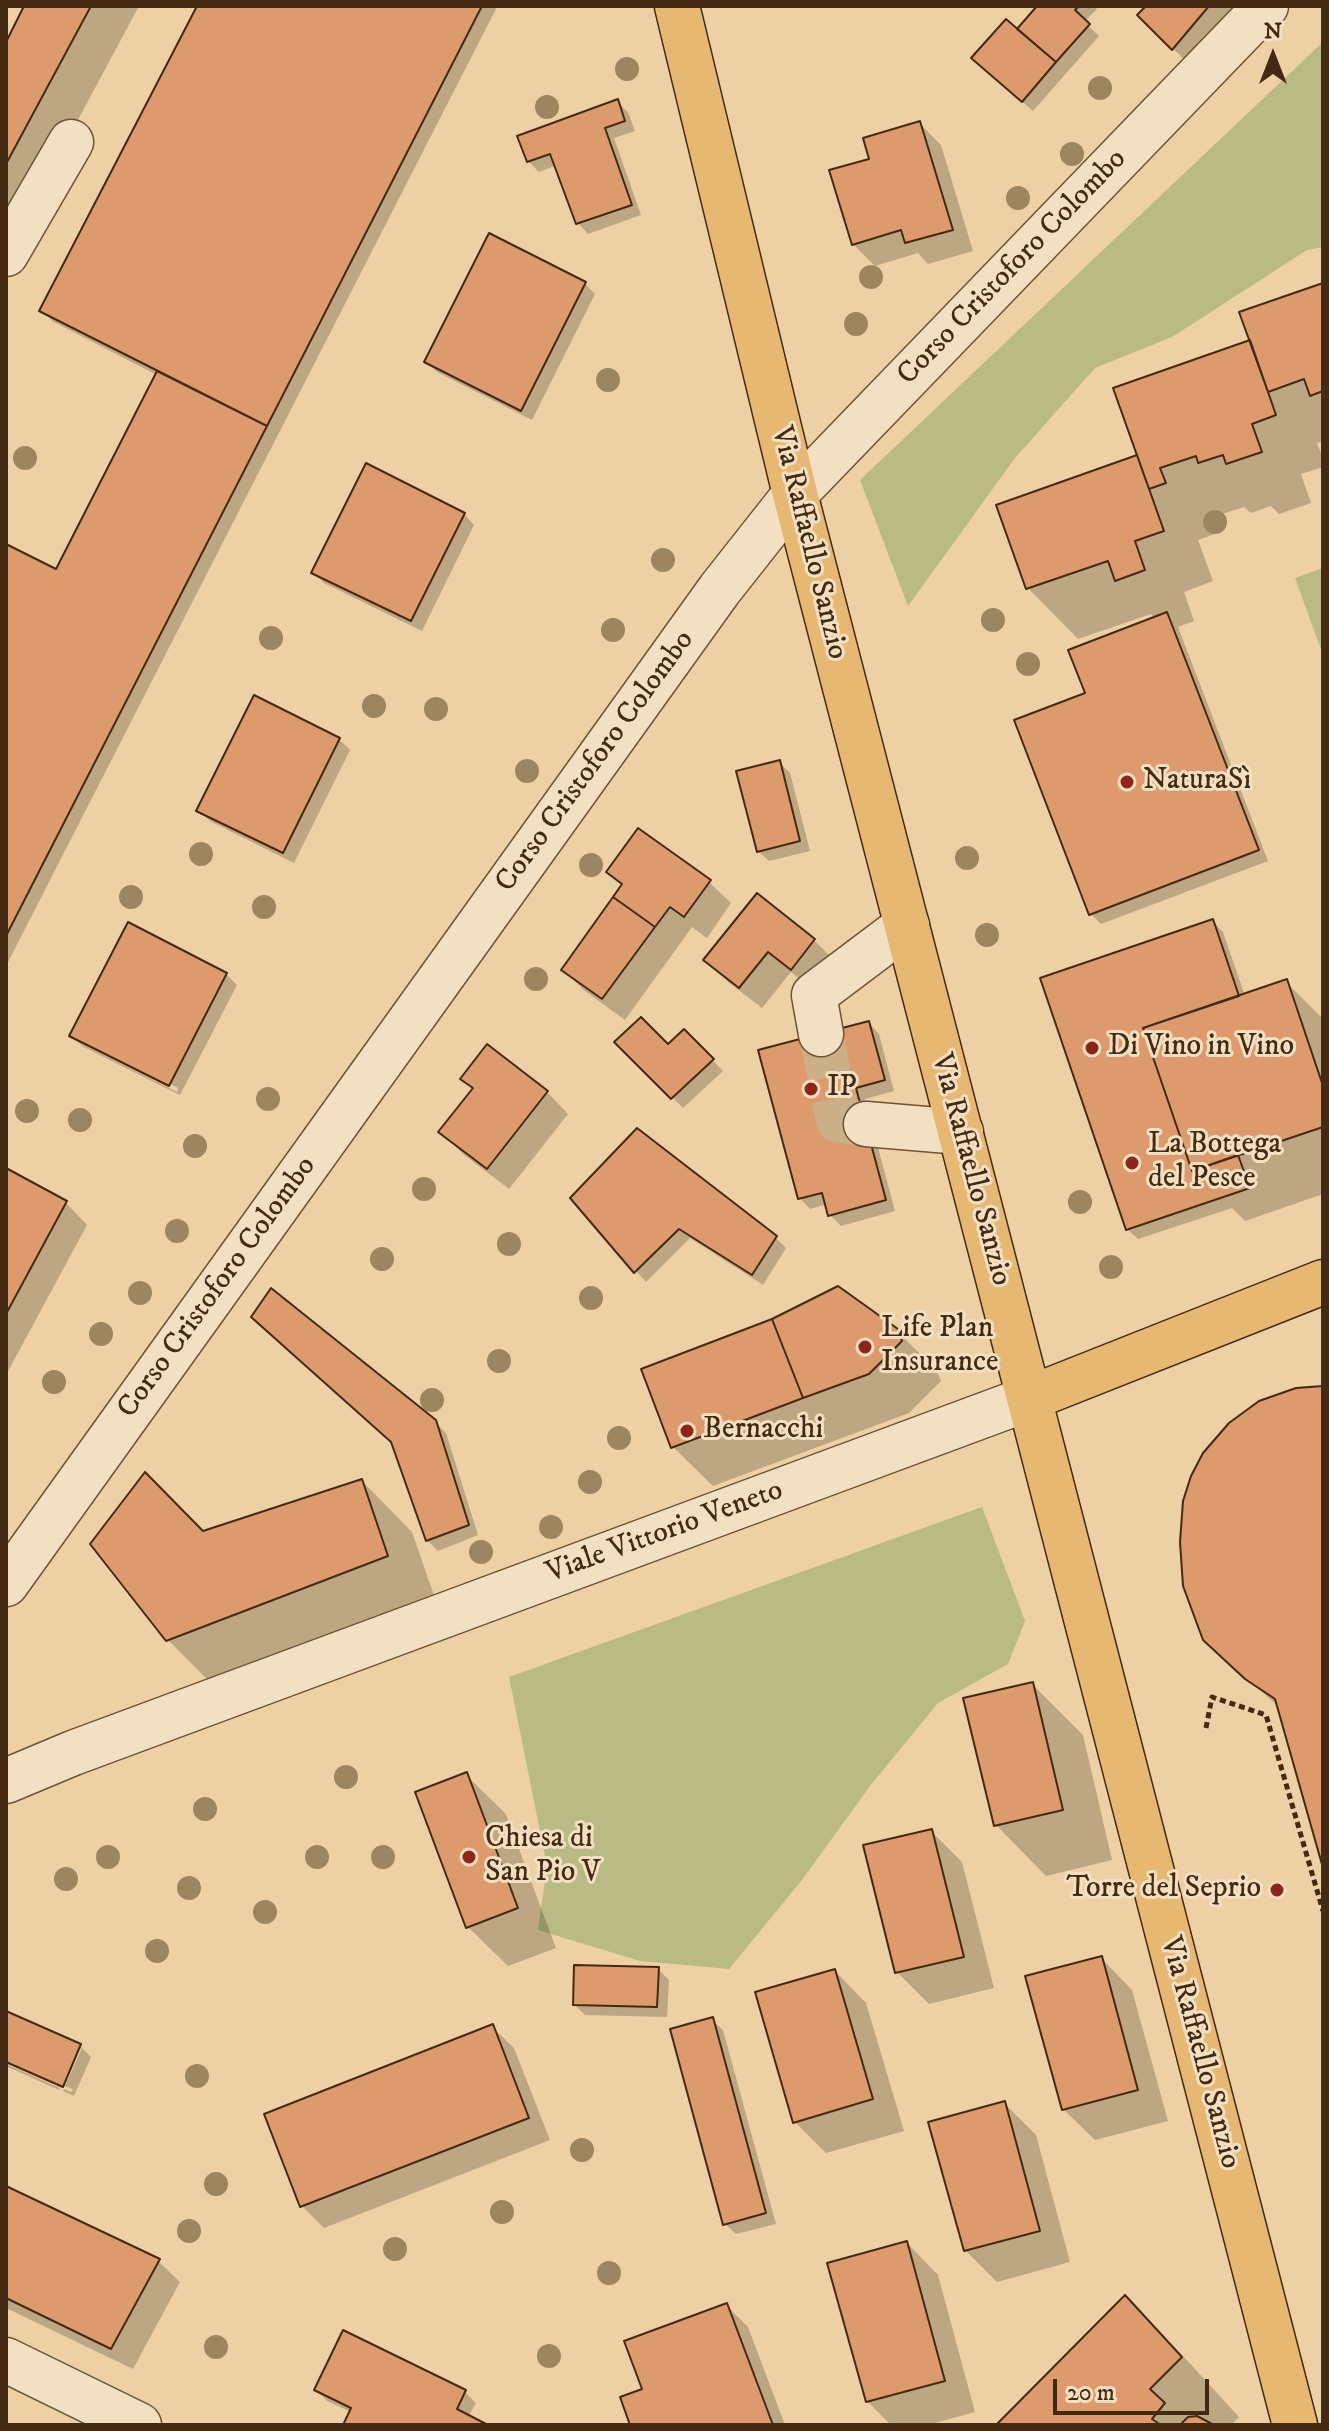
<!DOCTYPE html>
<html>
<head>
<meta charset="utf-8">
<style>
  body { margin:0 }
  #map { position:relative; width:1329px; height:2431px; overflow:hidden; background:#edd0a3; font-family:"IM FELL DW Pica",serif }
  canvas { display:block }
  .frame { position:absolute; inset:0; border:8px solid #442a12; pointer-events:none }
  .north { position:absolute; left:1233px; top:16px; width:80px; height:80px; -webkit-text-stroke:6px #f3e0c3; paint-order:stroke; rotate:0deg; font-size:22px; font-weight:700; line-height:32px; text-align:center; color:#442a12 }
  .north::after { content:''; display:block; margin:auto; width:28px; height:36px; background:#442a12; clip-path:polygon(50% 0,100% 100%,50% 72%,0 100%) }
  .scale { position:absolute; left:1053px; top:2379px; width:156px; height:36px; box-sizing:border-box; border:4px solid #442a12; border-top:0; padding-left:10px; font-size:24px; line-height:28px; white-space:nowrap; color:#442a12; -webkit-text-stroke:6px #f3e0c3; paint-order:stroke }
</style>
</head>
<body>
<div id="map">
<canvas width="1329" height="2431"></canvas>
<div class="frame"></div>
<div class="north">N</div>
<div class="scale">20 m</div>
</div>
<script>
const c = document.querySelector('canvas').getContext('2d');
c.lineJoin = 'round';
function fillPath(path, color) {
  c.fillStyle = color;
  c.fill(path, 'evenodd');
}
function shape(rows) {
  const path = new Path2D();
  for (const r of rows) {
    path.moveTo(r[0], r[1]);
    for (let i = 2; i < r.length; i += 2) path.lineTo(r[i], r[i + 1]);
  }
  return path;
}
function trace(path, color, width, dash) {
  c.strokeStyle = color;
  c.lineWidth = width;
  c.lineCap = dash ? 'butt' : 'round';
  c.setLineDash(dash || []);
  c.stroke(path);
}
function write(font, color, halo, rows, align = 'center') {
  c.font = font + ' "IM FELL DW Pica",serif';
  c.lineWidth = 6;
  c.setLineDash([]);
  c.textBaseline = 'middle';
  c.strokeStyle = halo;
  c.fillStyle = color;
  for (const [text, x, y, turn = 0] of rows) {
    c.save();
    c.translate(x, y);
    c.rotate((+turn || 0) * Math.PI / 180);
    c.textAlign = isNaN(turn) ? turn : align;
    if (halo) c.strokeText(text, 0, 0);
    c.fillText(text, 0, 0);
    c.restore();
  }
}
fillPath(shape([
  [1323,42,1323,247,1307,250,1172,337,1095,368,1015,458,908,606,860,480],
  [1323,568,1323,655,1295,578],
  [982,1507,1025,1621,1008,1664,938,1703,870,1786,802,1880,729,1969,640,1961,538,1930,547,1866,509,1677]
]), '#babb84');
fillPath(shape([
  [27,6,139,6,6,254,6,46],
  [199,6,497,7,6,966,6,546,57,571,157,375,52,321,42,310],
  [1040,6,1094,6,1097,9,1084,22,1099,36,1033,111,985,68],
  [1148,6,1244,6,1195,70,1139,15],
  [617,102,628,112,635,131,614,138,641,215,588,234,578,223,557,165,539,172,528,161],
  [919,123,941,145,973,251,928,264,918,253,875,266,853,244,872,160],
  [585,284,595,294,532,420,437,372,426,361],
  [1323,285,1323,441,1317,443,1323,458,1323,467,1301,474,1311,503,1279,514,1271,506,1251,513,1244,507,1210,518,1215,534,1198,540,1213,581,1184,592,1194,621,1178,627,1268,861,1101,924,1091,914,1088,694,1155,619,1151,614,1078,639,1028,588,1139,456,1252,341],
  [464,514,474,525,422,631,324,583,314,573],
  [339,739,350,750,294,863,210,821,199,811],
  [779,762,790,773,810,851,769,861,758,851],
  [609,872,709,882,731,903,707,938,692,927,625,1020,585,991,563,970,623,886],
  [758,896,814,940,836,962,813,990,791,972,762,1008,728,982,706,960],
  [1212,921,1223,932,1245,996,1286,982,1323,1019,1323,1194,1245,1221,1232,1208,1138,1239,1127,1229],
  [226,974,237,985,180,1095,82,1046,72,1035],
  [82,1039,178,1088,177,1092,82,1044],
  [869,1023,879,1034,894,1091,865,1099,895,1211,841,1226,830,1215,827,1204,810,1209,800,1198],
  [684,1031,723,1071,683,1108,617,1042,668,1047],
  [463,1078,547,1092,568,1114,509,1189,463,1154,441,1132,474,1090],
  [6,1171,66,1203,87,1225,6,1375],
  [572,1198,775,1237,786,1248,763,1285,690,1238,646,1282],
  [896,1330,937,1371,941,1381,909,1413,713,1486,673,1447],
  [1323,1388,1323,1861,1279,1707,1228,1662],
  [435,1422,446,1433,478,1535,438,1551,427,1540],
  [362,1481,412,1532,438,1607,219,1691,168,1640],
  [1032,1684,1083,1735,1112,1860,1046,1876,996,1825],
  [466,1775,506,1814,556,1948,508,1966,468,1927],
  [931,1831,962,1862,994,1988,929,2004,897,1972],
  [1101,1958,1132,1990,1168,2121,1095,2140,1063,2109],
  [658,1969,669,1980,667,2017,585,2015,575,2005],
  [835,1971,866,2003,904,2131,826,2153,795,2122],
  [6,2013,80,2046,91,2057,74,2096,63,2091,64,2089,71,2092,73,2089,65,2086,82,2048,6,2060],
  [712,2020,723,2030,776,2224,736,2234,725,2224],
  [492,2027,514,2048,550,2140,324,2228,302,2206,266,2115],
  [6,2064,60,2088,59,2090,6,2066],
  [1004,2103,1036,2135,1070,2262,997,2282,965,2250],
  [6,2188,158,2261,180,2282,133,2369,6,2308],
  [907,2243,938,2275,975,2412,928,2425,891,2425,867,2401],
  [1125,2298,1184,2357,1239,2417,1231,2425,999,2425],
  [726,2305,748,2327,785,2425,632,2425,644,2390],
  [316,2390,465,2392,476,2403,468,2417,484,2425,345,2425,351,2412,327,2401]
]), '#0003');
const building = shape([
  [24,6,91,6,6,164,6,42,24,6],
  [197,6,482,6,267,426,39,311,197,6],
  [1037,6,1079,6,1075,10,1090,24,1056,62,1017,29,1037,6],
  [1146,6,1209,6,1172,50,1137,15,1146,6],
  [1006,19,1056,62,1022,102,971,58,1006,19],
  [618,99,625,121,605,128,632,205,576,224,550,154,527,162,517,136,618,99],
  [920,121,953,230,905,243,901,230,852,245,829,170,869,159,863,138,920,121],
  [489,233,586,282,521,411,424,362,489,233],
  [1323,283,1323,391,1310,396,1304,379,1268,392,1239,312,1323,283],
  [1250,340,1276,415,1252,424,1262,452,1226,464,1223,455,1198,463,1196,456,1160,468,1166,483,1149,489,1113,388,1250,340],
  [157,371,267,426,6,936,6,544,56,569,157,371],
  [1137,455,1164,531,1135,541,1145,570,1115,581,1108,561,1026,589,996,505,1137,455],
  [366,463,465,513,411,621,311,573,366,463],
  [1167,612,1259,850,1089,915,1014,720,1085,693,1068,650,1167,612],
  [254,695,340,738,283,853,196,811,254,695],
  [780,760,800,841,757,852,736,771,780,760],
  [638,828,711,880,684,917,670,907,655,927,613,897,622,884,606,872,638,828],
  [757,893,815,939,791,970,768,952,739,988,703,960,757,893],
  [613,897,655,927,602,999,561,970,613,897],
  [1213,919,1239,996,1143,1028,1192,1171,1238,1155,1250,1188,1126,1230,1040,978,1213,919],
  [128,922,227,973,169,1086,69,1036,128,922],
  [1287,979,1323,1086,1323,1127,1192,1171,1143,1028,1287,979],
  [641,1017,668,1044,684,1029,714,1059,671,1099,614,1042,641,1017],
  [869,1021,885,1080,856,1088,886,1200,828,1216,822,1193,798,1199,758,1050,869,1021],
  [487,1044,548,1091,487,1169,438,1132,473,1088,460,1079,487,1044],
  [637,1128,777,1236,752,1275,679,1229,634,1273,570,1198,637,1128],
  [6,1168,67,1201,6,1314,6,1168],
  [838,1286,898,1329,902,1341,869,1374,803,1398,772,1319,838,1286],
  [271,1288,436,1420,469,1525,426,1541,391,1442,251,1317,271,1288],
  [772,1319,803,1398,671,1448,641,1369,772,1319],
  [1323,1386,1323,1868,1275,1699,1245,1679,1203,1640,1183,1586,1180,1542,1183,1501,1191,1476,1203,1453,1229,1423,1259,1401,1296,1388,1323,1386],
  [145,1472,203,1531,362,1479,388,1556,166,1641,90,1544,145,1472],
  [1033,1682,1063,1810,994,1826,963,1698,1033,1682],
  [467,1772,518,1908,466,1928,415,1792,467,1772],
  [932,1829,964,1957,895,1973,863,1845,932,1829],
  [1102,1956,1138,2090,1062,2110,1025,1976,1102,1956],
  [574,1965,659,1967,657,2007,573,2005,574,1965],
  [835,1969,873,2099,793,2123,755,1992,835,1969],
  [6,2011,81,2044,63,2087,6,2062,6,2011],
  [713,2017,766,2213,723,2225,670,2029,713,2017],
  [493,2024,529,2118,300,2207,264,2114,493,2024],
  [1005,2101,1040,2231,964,2251,928,2122,1005,2101],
  [6,2186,160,2259,111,2349,6,2298,6,2186],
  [907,2241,945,2381,866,2402,827,2263,907,2241],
  [1125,2295,1182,2357,1150,2389,1165,2403,1152,2419,1161,2425,996,2425,1125,2295],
  [727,2303,773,2425,630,2425,620,2397,642,2389,624,2341,727,2303],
  [343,2330,466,2390,457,2409,488,2425,343,2425,351,2408,314,2390,343,2330],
  [1197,2416,1214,2425,1180,2425,1188,2417,1197,2416]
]);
fillPath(building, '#dd9b6d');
trace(building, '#442a12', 2);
trace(shape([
  [821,1034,838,1120,866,1124]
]), '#cbaf86', 44, [44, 22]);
const minor = shape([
  [6,254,71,142],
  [821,1034,814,995,907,925],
  [866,1124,961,1132],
  [6,1584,720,589,795,494,1266,6],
  [6,1781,73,1753,1030,1398],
  [6,2360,139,2425]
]);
const major = shape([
  [677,6,795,494,1295,2425],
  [1030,1398,1323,1282]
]);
trace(minor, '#6e5436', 47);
trace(major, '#442a12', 47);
trace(shape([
  [1206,1728,1212,1697,1266,1715,1323,1911]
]), '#442a12', 5, [6, 4]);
trace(minor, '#f3e0c3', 44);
trace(major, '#e6b872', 44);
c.fillStyle = '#9d8560';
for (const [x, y] of [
  [627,69],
  [1100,88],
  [547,107],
  [1072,154],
  [1018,198],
  [871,277],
  [856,324],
  [608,380],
  [25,458],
  [1215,522],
  [663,560],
  [993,620],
  [613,630],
  [271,638],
  [1028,664],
  [374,706],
  [436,709],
  [527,771],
  [201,854],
  [967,858],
  [591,865],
  [131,897],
  [264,907],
  [987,935],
  [536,979],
  [268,1099],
  [27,1111],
  [80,1120],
  [195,1146],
  [424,1189],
  [1080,1202],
  [177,1231],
  [509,1244],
  [382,1259],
  [1111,1267],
  [140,1293],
  [591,1298],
  [101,1334],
  [499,1361],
  [54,1382],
  [432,1400],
  [619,1438],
  [590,1482],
  [551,1527],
  [481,1552],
  [346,1777],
  [205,1809],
  [108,1857],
  [317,1857],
  [383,1857],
  [66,1879],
  [189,1888],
  [265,1912],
  [157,1951],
  [197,2076],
  [582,2150],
  [216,2184],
  [502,2212],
  [189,2231],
  [395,2249],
  [609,2273],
  [216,2347],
  [549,2356]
]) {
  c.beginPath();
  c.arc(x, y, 12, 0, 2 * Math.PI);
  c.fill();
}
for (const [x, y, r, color] of [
  [1127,782,8,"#8f2418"],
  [1092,1048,8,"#8f2418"],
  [811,1089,8,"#8f2418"],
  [1132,1163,8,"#8f2418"],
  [865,1347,8,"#8f2418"],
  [687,1431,8,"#8f2418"],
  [469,1857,8,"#8f2418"],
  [1277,1890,8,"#8f2418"]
]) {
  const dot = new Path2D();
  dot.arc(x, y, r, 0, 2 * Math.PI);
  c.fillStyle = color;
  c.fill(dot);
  trace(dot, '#f3e0c3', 3);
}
write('30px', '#442a12', '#f3e0c3', [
  ["Corso Cristoforo Colombo",1013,268,-46],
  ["Via Raffaello Sanzio",808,543,76],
  ["Corso Cristoforo Colombo",596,762,-54],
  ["Via Raffaello Sanzio",970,1170,75],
  ["Corso Cristoforo Colombo",218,1288,-54],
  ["Viale Vittorio Veneto",665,1533,-20],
  ["Via Raffaello Sanzio",1199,2053,75]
]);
write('30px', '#442a12', '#f3e0c3', [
  ["NaturaSì",1143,782],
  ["Di Vino in Vino",1108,1048],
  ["IP",827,1089],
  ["La Bottega",1148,1146],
  ["del Pesce",1148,1180],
  ["Life Plan",881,1330],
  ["Insurance",881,1364],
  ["Bernacchi",703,1431],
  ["Chiesa di",485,1840],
  ["San Pio V",485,1874],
  ["Torre del Seprio",1261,1890,"right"]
], 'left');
</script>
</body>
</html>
